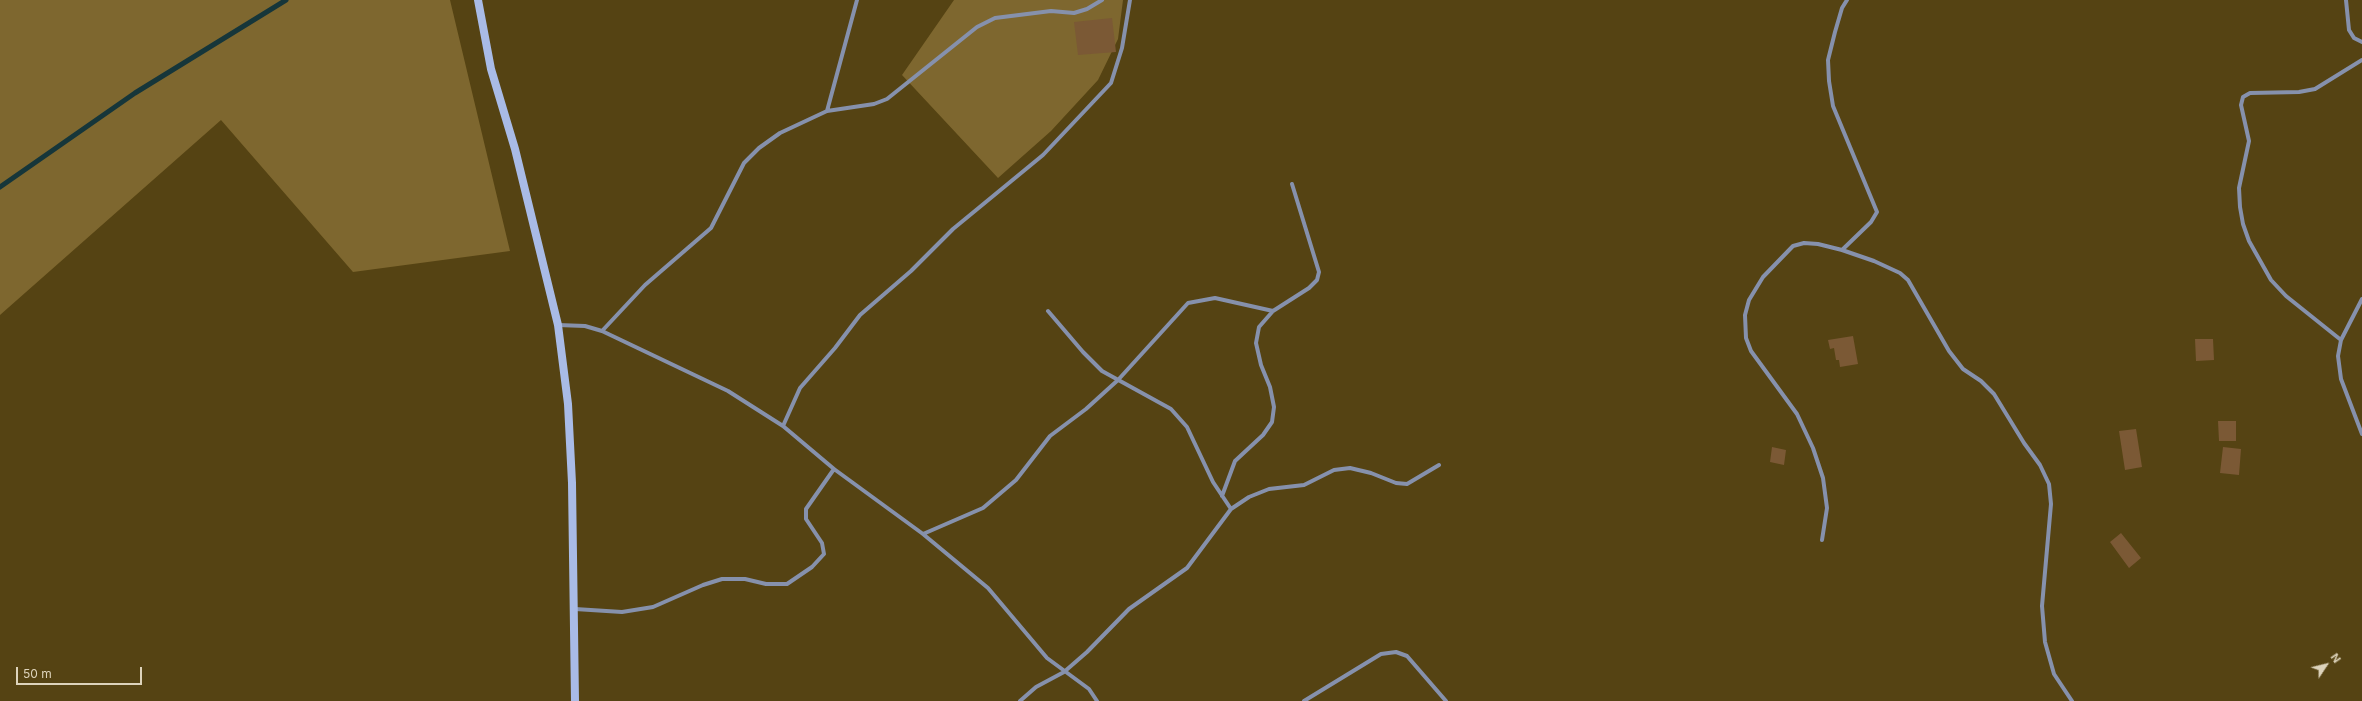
<!DOCTYPE html>
<html>
<head>
<meta charset="utf-8">
<style>
  body { margin:0 }
  #map { position:relative; width:2362px; height:701px; overflow:hidden; background:#554313; font-family:Inter,sans-serif }
  canvas { display:block }
  .north { position:absolute; left:2306px; top:645px; width:40px; height:40px; -webkit-text-stroke:3px #554313; paint-order:stroke; rotate:55deg; font-size:11px; font-weight:700; line-height:16px; text-align:center; color:#ddd3bb }
  .north::after { content:''; display:block; margin:auto; width:14px; height:18px; background:#ddd3bb; clip-path:polygon(50% 0,100% 100%,50% 72%,0 100%) }
  .scale { position:absolute; left:16px; top:667px; width:126px; height:18px; box-sizing:border-box; border:2px solid #ddd3bb; border-top:0; padding-left:5px; font-size:12px; line-height:14px; white-space:nowrap; color:#ddd3bb; -webkit-text-stroke:3px #554313; paint-order:stroke }
</style>
</head>
<body>
<div id="map">
<canvas width="2362" height="701"></canvas>
<div class="north">N</div>
<div class="scale">50 m</div>
</div>
<script>
const c = document.querySelector('canvas').getContext('2d');
c.lineJoin = 'round';
function fillPath(path, color) {
  c.fillStyle = color;
  c.fill(path, 'evenodd');
}
function shape(rows) {
  const path = new Path2D();
  for (const r of rows) {
    path.moveTo(r[0], r[1]);
    for (let i = 2; i < r.length; i += 2) path.lineTo(r[i], r[i + 1]);
  }
  return path;
}
function trace(path, color, width, dash) {
  c.strokeStyle = color;
  c.lineWidth = width;
  c.lineCap = dash ? 'butt' : 'round';
  c.setLineDash(dash || []);
  c.stroke(path);
}
fillPath(shape([
  [0,0,450,0,510,251,353,272,221,120,0,315],
  [954,0,1123,0,1118,39,1098,80,1051,131,998,178,902,75]
]), '#7e672f');
trace(shape([
  [0,187,135,93,286,0]
]), '#16363a', 5);
fillPath(shape([
  [1112,18,1116,52,1078,55,1074,22],
  [1853,336,1858,364,1840,367,1839,360,1836,360,1834,348,1830,349,1828,340],
  [2195,339,2213,339,2214,360,2196,361],
  [2218,421,2236,421,2236,441,2219,441],
  [2136,429,2142,467,2125,470,2119,431],
  [1772,447,1786,450,1784,465,1770,462],
  [2223,447,2241,449,2239,475,2220,473],
  [2121,533,2141,558,2129,568,2110,542]
]), '#7b5935');
trace(shape([
  [1847,0,1842,8,1835,32,1828,60,1829,81,1833,106,1877,212,1871,222,1842,250,1874,261,1900,273,1908,280,1949,351,1963,369,1981,381,1994,394,2024,443,2040,465,2049,484,2051,504,2042,606,2045,642,2054,674,2072,701],
  [2346,0,2349,30,2354,38,2362,42],
  [827,111,857,0],
  [2362,299,2341,340,2338,356,2341,379,2362,434],
  [1048,311,1083,352,1102,371,1171,409,1187,427,1213,482,1231,509],
  [558,325,585,326,602,331,728,391,783,426,834,469,806,509,806,519,822,543,824,554,812,567,787,584,766,584,745,579,722,579,703,585,653,607,622,612,575,609],
  [602,331,645,285,711,228,744,163,759,148,780,133,827,111,874,104,887,99,977,27,995,18,1051,11,1074,13,1087,9,1102,0],
  [2341,340,2286,296,2271,280,2249,241,2243,224,2240,207,2239,188,2249,141,2241,105,2243,97,2250,93,2299,92,2315,89,2362,60],
  [783,426,800,388,835,348,860,315,911,271,953,229,1043,155,1111,83,1122,48,1130,0],
  [834,469,923,534,988,588,1047,658,1089,689,1097,701],
  [1222,496,1235,461,1263,435,1272,422,1274,407,1270,387,1261,365,1256,343,1259,327,1273,311,1309,288,1317,280,1319,272,1292,184],
  [923,534,983,508,1016,480,1050,436,1086,409,1118,380,1188,303,1215,298,1273,311],
  [1822,540,1827,508,1823,478,1813,448,1797,414,1751,351,1746,338,1745,315,1749,300,1763,277,1793,246,1804,243,1818,244,1842,250],
  [1020,701,1036,687,1064,672,1087,652,1129,609,1187,568,1231,509,1249,497,1269,489,1304,485,1334,470,1350,468,1371,473,1396,483,1407,484,1439,465],
  [1304,701,1381,654,1396,652,1407,656,1446,701]
]), '#8691ac', 4);
trace(shape([
  [478,0,491,69,515,149,558,325,568,404,572,483,575,701]
]), '#a9bbe6', 8);
</script>
</body>
</html>
